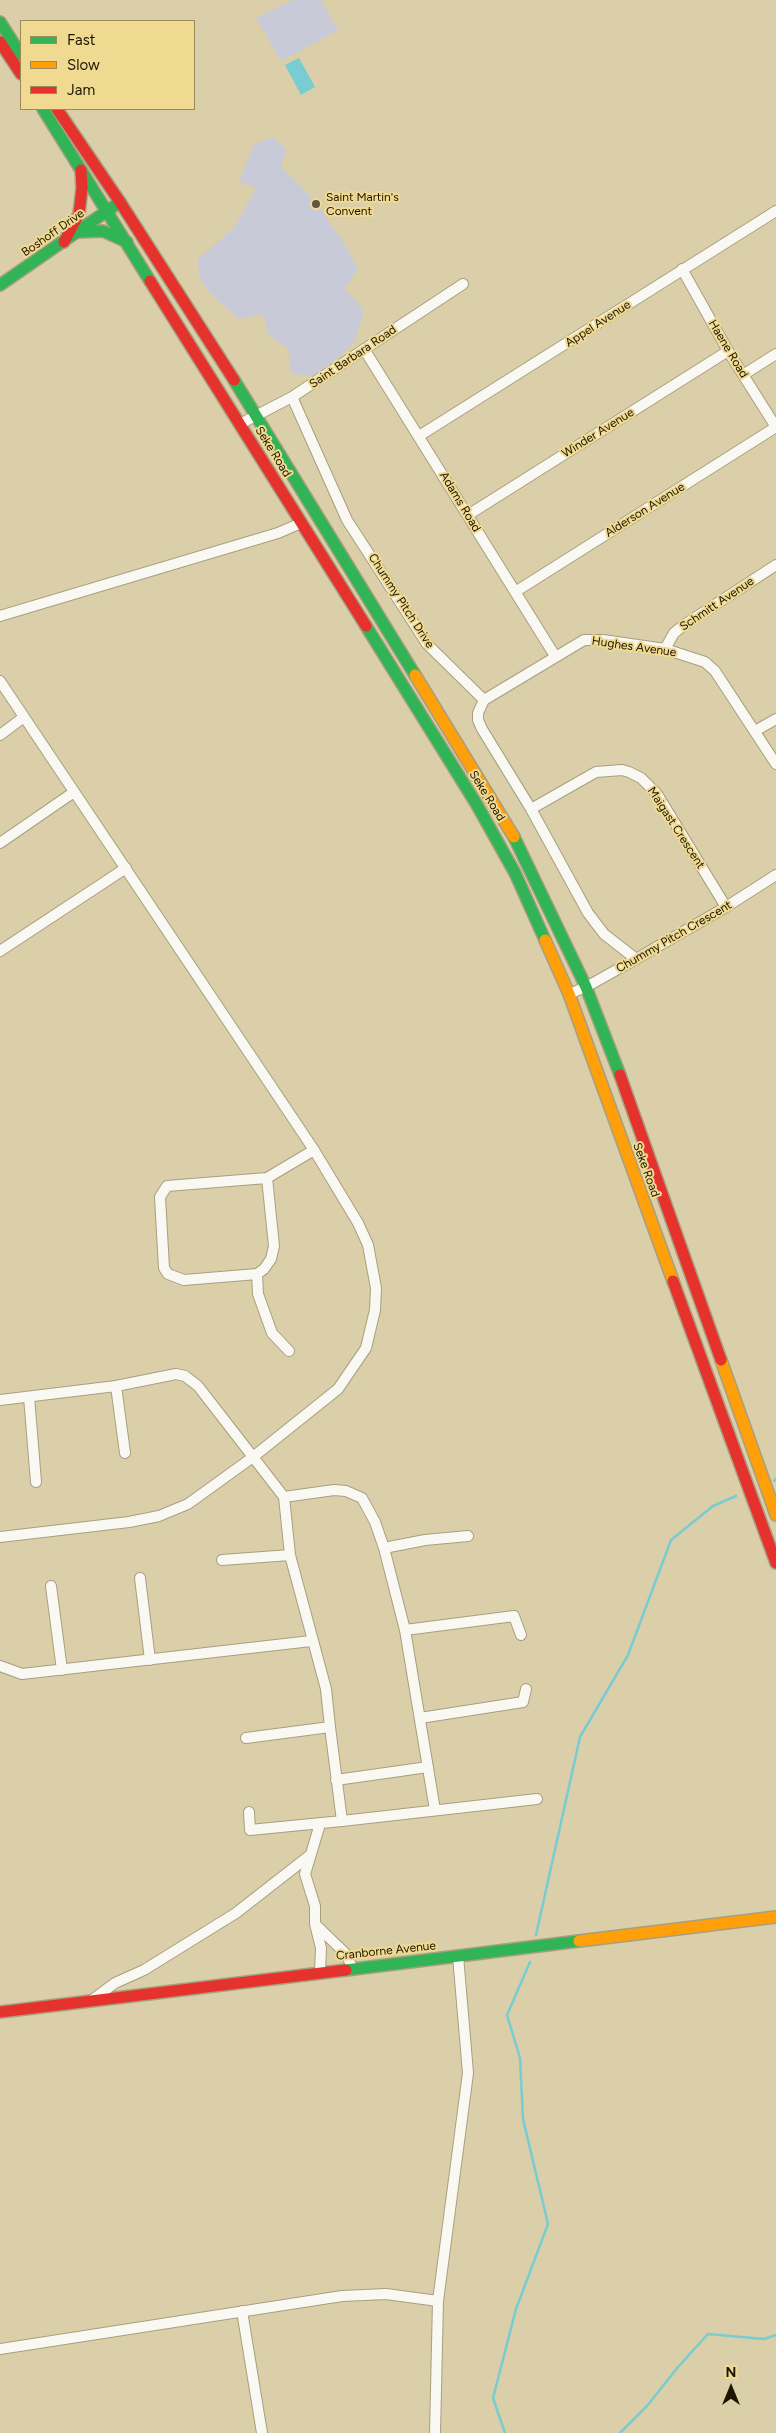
<!DOCTYPE html>
<html>
<head>
<meta charset="utf-8">
<style>
  body { margin:0 }
  #map { position:relative; width:776px; height:2433px; overflow:hidden; background:#dacfa8; font-family:Figtree,sans-serif }
  canvas { display:block }
  .legend { position:absolute; left:20px; top:20px; width:175px; height:90px; box-sizing:border-box; background:#f0da92; border:1px solid #9c8b58; margin:0; padding:6px 9px; list-style:none; font-size:15px; color:#1d1500 }
  .legend li { display:flex; align-items:center; gap:10px; height:25px }
  .legend b { width:25px; border:1px solid #9c8b58 }
  .north { position:absolute; left:706px; top:2363px; width:50px; height:50px; -webkit-text-stroke:4px #f0da92; paint-order:stroke; rotate:0deg; font-size:14px; font-weight:700; line-height:20px; text-align:center; color:#1d1500 }
  .north::after { content:''; display:block; margin:auto; width:18px; height:22px; background:#1d1500; clip-path:polygon(50% 0,100% 100%,50% 72%,0 100%) }
</style>
</head>
<body>
<div id="map">
<canvas width="776" height="2433"></canvas>
<ul class="legend">
<li><b style="height:6px;background:#30b455"></b>Fast</li>
<li><b style="height:6px;background:#ff9f0a"></b>Slow</li>
<li><b style="height:6px;background:#e5322d"></b>Jam</li>
</ul>
<div class="north">N</div>
</div>
<script>
const c = document.querySelector('canvas').getContext('2d');
c.lineJoin = 'round';
function fillPath(path, color) {
  c.fillStyle = color;
  c.fill(path, 'evenodd');
}
function shape(rows) {
  const path = new Path2D();
  for (const r of rows) {
    path.moveTo(r[0], r[1]);
    for (let i = 2; i < r.length; i += 2) path.lineTo(r[i], r[i + 1]);
  }
  return path;
}
function trace(path, color, width, dash) {
  c.strokeStyle = color;
  c.lineWidth = width;
  c.lineCap = dash ? 'butt' : 'round';
  c.setLineDash(dash || []);
  c.stroke(path);
}
function write(font, color, halo, rows, align = 'center') {
  c.font = font + ' Figtree,sans-serif';
  c.lineWidth = 4;
  c.setLineDash([]);
  c.textBaseline = 'middle';
  c.strokeStyle = halo;
  c.fillStyle = color;
  for (const [text, x, y, turn = 0] of rows) {
    c.save();
    c.translate(x, y);
    c.rotate((+turn || 0) * Math.PI / 180);
    c.textAlign = isNaN(turn) ? turn : align;
    if (halo) c.strokeText(text, 0, 0);
    c.fillText(text, 0, 0);
    c.restore();
  }
}
fillPath(shape([
  [293,0,321,0,338,30,281,61,256,18],
  [274,137,286,150,281,167,313,199,344,243,358,269,345,289,364,311,354,342,342,355,315,376,291,374,288,348,269,336,263,315,238,319,210,293,199,277,198,259,234,228,256,188,239,181,254,144]
]), '#c8cad7');
fillPath(shape([
  [299,58,315,87,301,95,285,65]
]), '#79ccd1');
trace(shape([
  [774,1481,776,1479],
  [536,1935,580,1737,628,1655,671,1540,713,1506,736,1496],
  [505,2433,493,2398,516,2309,548,2224,523,2119,520,2058,507,2015,530,1962],
  [620,2433,647,2406,678,2367,708,2334,764,2339,776,2335]
]), '#79ccd1', 2.5);
const street = shape([
  [682,269,728,351,776,427],
  [364,349,555,656],
  [743,375,776,354],
  [292,397,347,520,427,644,484,700,478,713,478,720,482,729,531,809,588,913,604,934,636,959],
  [240,424,292,397,463,284],
  [419,436,776,211],
  [468,515,728,351],
  [515,592,776,427],
  [0,616,278,533,301,523],
  [665,649,674,633,684,625,776,565],
  [0,681,314,1150,358,1223,368,1245,376,1288,375,1310,366,1348,338,1389,253,1457,188,1504,159,1516,129,1522,0,1537],
  [484,700,584,640,603,640,665,649,705,662,715,671,776,764],
  [755,731,776,719],
  [0,735,24,717],
  [531,809,596,772,622,770,629,772,641,778,657,794,726,907],
  [0,843,74,792],
  [0,951,126,868],
  [569,994,586,987,636,959,726,907,776,875],
  [267,1178,274,1246,271,1259,264,1269,257,1274,184,1280,168,1274,164,1268,160,1197,167,1186,267,1178,314,1150],
  [257,1274,258,1294,272,1333,289,1351],
  [116,1386,125,1453],
  [29,1397,36,1482],
  [0,1400,116,1386,176,1374,185,1376,198,1386,284,1497,290,1555,326,1689,330,1727,246,1738],
  [284,1497,334,1490,346,1491,362,1498,375,1522,384,1548,405,1630,435,1810],
  [384,1548,425,1540,468,1536],
  [222,1560,290,1555],
  [140,1578,150,1660],
  [51,1586,62,1670],
  [405,1630,514,1616,521,1635],
  [0,1666,22,1674,311,1641],
  [420,1718,523,1702,526,1689],
  [336,1780,428,1767],
  [249,1812,250,1830,342,1821,330,1727],
  [342,1821,537,1799],
  [320,1824,305,1874,315,1906,315,1924,321,1948,320,1972],
  [316,1925,347,1955,352,1968],
  [92,2000,115,1983,144,1970,236,1913,309,1856],
  [242,2311,262,2433],
  [0,2349,342,2296,386,2294,438,2301],
  [435,2433,438,2301,468,2073,458,1956]
]);
const fast = shape([
  [0,22,21,55],
  [43,109,150,281],
  [78,232,103,231,127,242],
  [0,285,120,202],
  [234,380,415,675],
  [366,626,477,805,515,873,545,940],
  [514,837,586,987,620,1075],
  [346,1970,579,1941]
]);
const slow = shape([
  [415,675,514,837],
  [545,940,569,994,673,1281],
  [721,1360,776,1515],
  [579,1941,776,1917]
]);
const jam = shape([
  [0,42,21,74],
  [57,109,120,202,234,380],
  [64,242,79,214,82,188,81,170],
  [150,281,366,626],
  [620,1075,721,1360],
  [673,1281,776,1563],
  [0,2012,346,1970]
]);
trace(street, '#a89f80', 12);
trace(fast, '#a89f80', 14);
trace(slow, '#a89f80', 14);
trace(jam, '#a89f80', 14);
trace(street, '#f9f8f2', 10);
trace(fast, '#30b455', 11);
trace(slow, '#ff9f0a', 11);
trace(jam, '#e5322d', 11);
for (const [x, y, r, color] of [
  [316,204,5,"#5f563b"]
]) {
  const dot = new Path2D();
  dot.arc(x, y, r, 0, 2 * Math.PI);
  c.fillStyle = color;
  c.fill(dot);
  trace(dot, '#f0da92', 2);
}
write('12px', '#1d1500', '#f0da92', [
  ["Saint Martin's",326,197],
  ["Convent",326,211]
], 'left');
write('12px', '#1d1500', '#f0da92', [
  ["Boshoff Drive",53,233,-35],
  ["Appel Avenue",598,324,-33],
  ["Haene Road",728,349,59],
  ["Saint Barbara Road",353,357,-34],
  ["Winder Avenue",598,433,-32],
  ["Seke Road",273,452,58],
  ["Adams Road",460,502,59],
  ["Alderson Avenue",645,510,-32],
  ["Chummy Pitch Drive",401,601,57],
  ["Schmitt Avenue",717,604,-34],
  ["Hughes Avenue",634,647,8],
  ["Seke Road",487,796,58],
  ["Maigast Crescent",676,828,57],
  ["Chummy Pitch Crescent",674,937,-30],
  ["Seke Road",646,1170,70],
  ["Cranborne Avenue",386,1951,-6]
]);
</script>
</body>
</html>
